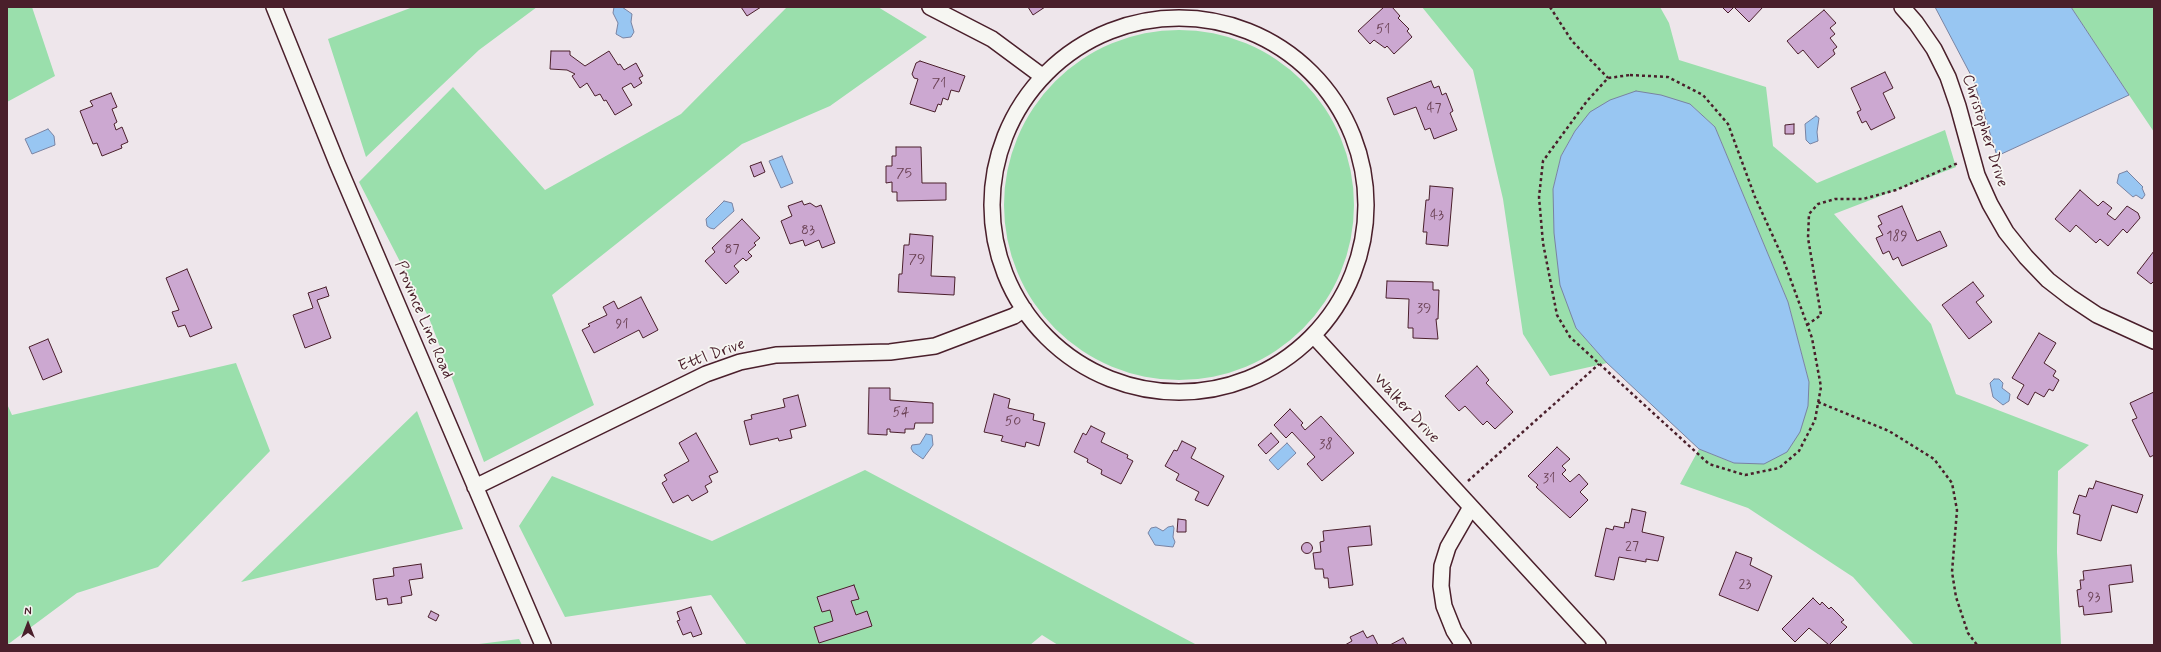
<!DOCTYPE html>
<html>
<head>
<meta charset="utf-8">
<style>
  body { margin:0 }
  #map { position:relative; width:2161px; height:652px; overflow:hidden; background:#eee6eb; font-family:Mynerve,sans-serif }
  canvas { display:block }
  .frame { position:absolute; inset:0; border:8px solid #4a1f2b; pointer-events:none }
  .north { position:absolute; left:8px; top:604px; width:40px; height:40px; -webkit-text-stroke:3px #f6f6f2; paint-order:stroke; rotate:0deg; font-size:11px; font-weight:700; line-height:16px; text-align:center; color:#4a1f2b }
  .north::after { content:''; display:block; margin:auto; width:14px; height:18px; background:#4a1f2b; clip-path:polygon(50% 0,100% 100%,50% 72%,0 100%) }
</style>
</head>
<body>
<div id="map">
<canvas width="2161" height="652"></canvas>
<div class="frame"></div>
<div class="north">N</div>
</div>
<script>
const c = document.querySelector('canvas').getContext('2d');
c.lineJoin = 'round';
function fillPath(path, color) {
  c.fillStyle = color;
  c.fill(path, 'evenodd');
}
function shape(rows) {
  const path = new Path2D();
  for (const r of rows) {
    if (r.length === 3) {
      path.moveTo(r[0] + r[2], r[1]);
      path.arc(r[0], r[1], r[2], 0, 2 * Math.PI);
      continue;
    }
    path.moveTo(r[0], r[1]);
    for (let i = 2; i < r.length; i += 2) path.lineTo(r[i], r[i + 1]);
  }
  return path;
}
function trace(path, color, width, dash) {
  c.strokeStyle = color;
  c.lineWidth = width;
  c.lineCap = dash ? 'butt' : 'round';
  c.setLineDash(dash || []);
  c.stroke(path);
}
function write(font, color, halo, rows, align = 'center') {
  c.font = font + ' Mynerve,sans-serif';
  c.lineWidth = 3.5;
  c.setLineDash([]);
  c.textBaseline = 'middle';
  c.strokeStyle = halo;
  c.fillStyle = color;
  for (const [text, x, y, turn = 0] of rows) {
    c.save();
    c.translate(x, y);
    c.rotate((+turn || 0) * Math.PI / 180);
    c.textAlign = isNaN(turn) ? turn : align;
    if (halo) c.strokeText(text, 0, 0);
    c.fillText(text, 0, 0);
    c.restore();
  }
}
fillPath(shape([
  [7,7,32,7,55,76,7,102],
  [413,7,537,7,479,50,366,157,328,39],
  [787,7,878,7,927,37,830,106,742,144,552,295,594,405,484,462,429,318,359,182,453,87,545,190,681,114],
  [1422,7,1660,7,1669,23,1679,60,1766,87,1773,146,1817,183,1945,130,1956,167,1834,214,1931,324,1956,394,2089,445,2058,471,2057,552,2061,645,1914,645,1853,577,1748,508,1680,484,1699,449,1734,463,1809,382,1788,302,1715,127,1690,104,1575,131,1561,156,1553,189,1576,328,1607,363,1550,376,1523,334,1503,199,1473,70],
  [2071,7,2154,7,2154,132,2129,95],
  [1179,205,175],
  [236,363,270,451,158,567,77,593,7,645,7,404,12,415],
  [417,411,463,529,241,582],
  [865,470,1197,645,1058,645,1042,635,1030,645,747,645,711,595,565,617,519,526,552,476,712,541],
  [519,639,522,645,471,645]
]), '#9adfac');
const water = shape([
  [614,7,622,7,632,14,631,22,634,32,631,37,623,38,616,34,618,23,613,13,614,7],
  [1935,7,2071,7,2129,95,1997,156,1974,81,1935,7],
  [1636,91,1661,95,1690,104,1715,127,1788,302,1809,382,1808,406,1800,432,1787,452,1764,464,1734,463,1699,449,1607,363,1576,328,1560,285,1554,233,1553,189,1561,156,1575,131,1590,112,1610,100,1636,91],
  [1816,116,1819,118,1817,132,1818,141,1810,144,1806,140,1805,124,1816,116],
  [48,129,54,136,55,145,32,154,25,139,48,129],
  [782,156,793,183,781,188,769,161,782,156],
  [2127,171,2143,187,2142,188,2145,195,2142,199,2136,195,2133,197,2117,183,2119,174,2127,171],
  [724,201,732,203,734,211,714,229,710,228,707,226,706,219,724,201],
  [1994,379,1999,379,2003,383,2002,388,2010,394,2009,401,2003,405,1993,397,1990,383,1994,379],
  [926,434,932,435,933,445,923,459,913,452,911,448,912,445,920,444,926,434],
  [1287,443,1296,453,1278,470,1269,460,1287,443],
  [1173,526,1174,528,1173,537,1175,542,1173,547,1155,545,1148,533,1151,528,1156,527,1163,531,1168,527,1173,526]
]);
fillPath(water, '#98c6f2');
trace(water, '#7983a2', 1);
const building = shape([
  [741,7,761,7,747,16,741,7],
  [1028,7,1045,7,1033,15,1028,7],
  [1384,7,1392,7,1400,16,1398,18,1409,29,1407,31,1412,37,1394,54,1387,46,1385,48,1374,40,1370,44,1358,31,1384,7],
  [1722,7,1734,7,1728,13,1722,7],
  [1734,7,1763,7,1749,22,1734,7],
  [1824,10,1836,23,1830,28,1835,34,1830,38,1837,47,1833,50,1835,54,1818,68,1803,50,1798,54,1787,41,1824,10],
  [551,51,570,51,570,55,585,66,609,51,618,65,620,64,624,70,636,63,643,76,639,78,642,83,634,88,631,83,622,88,632,105,615,115,606,100,604,101,600,94,595,96,587,83,580,88,572,76,575,74,567,70,550,69,551,51],
  [920,61,965,76,959,92,951,90,948,100,943,98,941,105,938,104,935,112,910,104,918,79,914,78,912,74,916,63,920,61],
  [1885,72,1893,88,1883,93,1895,118,1871,130,1866,121,1862,123,1857,112,1861,110,1851,88,1885,72],
  [1431,81,1434,88,1439,86,1442,95,1446,93,1453,111,1450,113,1457,130,1434,139,1430,128,1425,130,1416,107,1394,115,1387,98,1431,81],
  [111,93,117,107,112,109,117,122,114,124,116,130,122,127,128,142,121,145,122,148,102,156,97,143,93,144,80,111,93,106,90,101,111,93],
  [1794,124,1794,134,1785,134,1785,125,1794,124],
  [896,147,921,147,922,183,946,183,946,200,897,201,897,192,892,192,892,182,886,183,886,166,892,166,892,156,896,156,896,147],
  [761,162,765,172,754,177,750,166,761,162],
  [1430,186,1453,188,1448,246,1426,244,1427,232,1423,232,1426,200,1429,200,1430,186],
  [2080,190,2098,206,2103,201,2112,208,2107,214,2115,220,2127,206,2138,213,2140,218,2127,233,2123,229,2108,246,2100,239,2096,243,2076,225,2070,232,2055,219,2080,190],
  [802,201,804,205,810,203,816,207,821,205,835,243,822,248,819,240,805,246,803,240,790,244,781,221,792,216,788,206,802,201],
  [1902,206,1917,241,1940,231,1947,246,1902,266,1898,257,1893,260,1889,251,1883,254,1876,238,1883,235,1878,226,1882,224,1878,216,1902,206],
  [742,219,760,238,754,243,756,245,748,252,752,256,746,261,743,258,734,266,739,272,726,284,705,261,715,252,712,248,742,219],
  [910,234,933,236,931,276,955,277,954,295,898,292,899,274,902,274,904,245,909,245,910,234],
  [2154,251,2154,281,2151,284,2137,273,2154,251],
  [187,269,212,328,190,337,185,325,178,327,172,312,179,310,166,278,187,269],
  [1387,281,1433,282,1433,290,1439,290,1438,319,1436,319,1438,339,1413,338,1413,328,1408,328,1409,299,1386,298,1387,281],
  [1973,282,1984,296,1976,302,1992,322,1969,339,1942,305,1973,282],
  [326,287,329,296,317,300,331,338,305,348,293,315,313,308,308,293,326,287],
  [641,297,658,330,643,338,639,330,594,353,582,330,590,326,588,324,607,315,603,307,614,301,618,309,641,297],
  [2039,333,2056,343,2044,363,2056,371,2053,376,2059,380,2053,391,2049,389,2044,397,2035,392,2028,405,2017,398,2024,385,2012,378,2039,333],
  [48,339,62,372,43,380,29,347,48,339],
  [1477,366,1489,380,1486,383,1513,412,1495,429,1487,421,1483,425,1465,406,1459,411,1445,396,1477,366],
  [869,388,890,388,890,400,933,403,933,423,915,423,914,429,905,429,905,433,890,432,890,429,887,429,887,435,868,434,869,388],
  [2154,392,2154,455,2150,457,2132,420,2137,418,2130,403,2154,392],
  [994,394,1010,399,1008,408,1034,414,1033,420,1045,423,1039,446,1026,442,1025,447,1001,441,1003,436,984,432,994,394],
  [798,395,806,426,790,430,792,438,779,441,778,438,750,445,744,421,752,419,751,415,785,407,783,399,798,395],
  [1290,409,1303,423,1301,425,1305,430,1321,416,1354,453,1322,481,1307,464,1315,457,1292,432,1286,438,1274,425,1290,409],
  [1091,426,1105,433,1101,442,1128,455,1127,458,1133,461,1121,484,1101,474,1102,470,1087,462,1088,459,1074,452,1083,433,1086,435,1091,426],
  [696,433,718,472,709,476,712,482,705,486,708,492,692,501,688,495,673,503,662,483,667,480,664,475,689,461,679,443,696,433],
  [1271,433,1279,442,1266,454,1258,445,1271,433],
  [1182,441,1196,448,1191,458,1224,476,1208,506,1195,500,1199,492,1176,480,1179,474,1165,466,1174,450,1177,451,1182,441],
  [1557,447,1570,459,1562,466,1566,470,1562,474,1570,482,1579,474,1588,484,1580,492,1588,500,1570,518,1536,487,1538,485,1528,476,1557,447],
  [2096,481,2143,495,2137,513,2112,505,2101,541,2077,534,2080,515,2073,513,2079,495,2086,497,2089,488,2093,489,2096,481],
  [1632,509,1646,512,1642,532,1664,537,1658,561,1646,559,1646,562,1619,557,1614,580,1595,576,1606,528,1613,530,1614,526,1624,528,1625,522,1629,523,1632,509],
  [1178,519,1186,520,1186,532,1177,532,1178,519],
  [1370,526,1372,545,1348,547,1353,585,1329,588,1328,578,1324,578,1323,569,1315,569,1313,553,1321,552,1320,542,1324,541,1323,531,1370,526],
  [1307,548,5.5],
  [1736,552,1752,558,1750,565,1772,576,1758,611,1719,595,1736,552],
  [421,564,423,578,409,580,412,595,401,597,402,603,388,605,387,598,376,600,373,579,394,576,393,568,421,564],
  [2131,565,2133,582,2109,585,2112,612,2084,615,2083,606,2079,607,2077,590,2081,589,2080,580,2084,580,2083,571,2131,565],
  [854,585,859,599,851,601,856,615,867,611,872,626,819,643,814,627,833,621,830,610,822,612,817,597,854,585],
  [1813,598,1820,605,1822,602,1829,609,1831,607,1844,620,1841,622,1847,627,1829,645,1809,628,1795,642,1782,629,1813,598],
  [691,607,702,634,693,637,691,632,683,635,677,621,680,620,677,612,691,607],
  [431,611,439,615,436,621,428,617,431,611],
  [1363,631,1367,638,1373,635,1378,645,1345,645,1352,641,1350,637,1363,631],
  [1403,638,1407,645,1390,645,1403,638]
]);
fillPath(building, '#cca8d1');
trace(building, '#4a1f2b', 1);
const minor = shape([
  [274,7,337,163,543,645],
  [930,7,992,39,1042,76],
  [1902,7,1916,23,1934,49,1948,77,1958,106,1977,175,1990,204,2006,232,2026,257,2048,280,2070,297,2097,315,2154,341],
  [1179,205,187],
  [1314,336,1598,645],
  [475,487,706,374,740,362,776,355,890,352,935,346,1014,316,1024,309],
  [1463,645,1454,631,1444,606,1441,586,1442,566,1448,547,1471,507]
]);
trace(minor, '#4a1f2b', 18);
trace(shape([
  [1550,7,1572,41,1608,78],
  [1630,75,1668,77,1703,95,1728,124,1755,197,1782,256,1812,338,1821,387,1815,420,1799,451,1779,468,1745,475,1709,464,1570,337,1557,315,1543,243,1539,197,1543,161,1587,101,1608,78,1630,75],
  [1807,325,1821,315,1808,238,1809,214,1818,204,1835,199,1863,199,1896,190,1958,163],
  [1818,402,1889,431,1934,459,1952,483,1957,510,1952,572,1956,597,1968,633,1977,645],
  [1468,481,1599,364]
]), '#4a1f2b', 2.5, [3, 3]);
trace(minor, '#f6f6f2', 15);
write('14px', '#6a4154', null, [
  ["51",1383,30],
  ["71",939,84],
  ["47",1434,109],
  ["75",904,174],
  ["43",1437,216],
  ["83",808,231],
  ["189",1897,237],
  ["87",732,250],
  ["79",917,260],
  ["39",1424,309],
  ["91",622,325],
  ["54",901,413],
  ["50",1013,422],
  ["38",1326,445],
  ["31",1549,479],
  ["27",1632,547],
  ["23",1745,585],
  ["93",2094,598]
]);
write('16px', '#4a1f2b', '#f6f6f2', [
  ["Christopher Drive",1984,131,72],
  ["Province Line Road",423,320,67],
  ["Ettl Drive",712,356,-20],
  ["Walker Drive",1406,409,47]
]);
</script>
</body>
</html>
